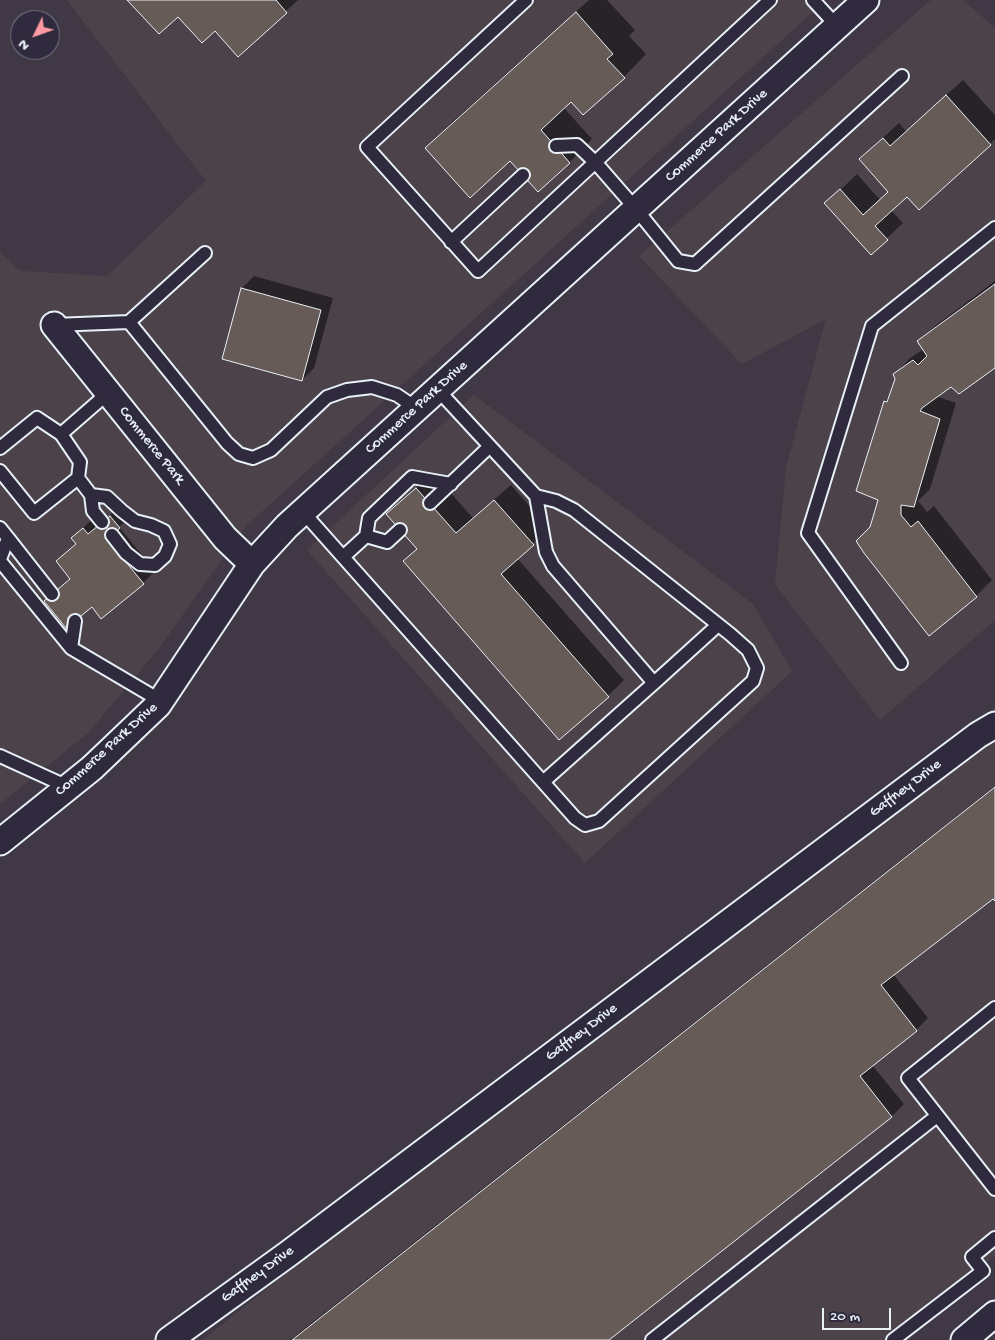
<!DOCTYPE html>
<html>
<head>
<meta charset="utf-8">
<style>
  body { margin:0 }
  #map { position:relative; width:995px; height:1340px; overflow:hidden; background:#403945; font-family:"Gochi Hand",sans-serif }
  canvas { display:block }
  .north { position:absolute; left:10px; top:10px; width:50px; height:50px; box-sizing:border-box; background:#2f2a3d; border:1px solid #797a88; border-radius:50%; rotate:228deg; font-size:14px; font-weight:700; line-height:20px; text-align:center; color:#e8f1f8 }
  .north::after { content:''; display:block; margin:auto; width:18px; height:22px; background:#ff9aa2; clip-path:polygon(50% 0,100% 100%,50% 72%,0 100%) }
  .scale { position:absolute; left:822px; top:1308px; width:69px; height:22px; box-sizing:border-box; border:2px solid #e8f1f8; border-top:0; padding-left:6px; font-size:15px; line-height:18px; white-space:nowrap; color:#e8f1f8; -webkit-text-stroke:4px #2f2a3d; paint-order:stroke }
</style>
</head>
<body>
<div id="map">
<canvas width="995" height="1340"></canvas>
<div class="north">N</div>
<div class="scale">20 m</div>
</div>
<script>
const c = document.querySelector('canvas').getContext('2d');
c.lineJoin = 'round';
function fillPath(path, color) {
  c.fillStyle = color;
  c.fill(path, 'evenodd');
}
function shape(rows) {
  const path = new Path2D();
  for (const r of rows) {
    path.moveTo(r[0], r[1]);
    for (let i = 2; i < r.length; i += 2) path.lineTo(r[i], r[i + 1]);
  }
  return path;
}
function trace(path, color, width, dash) {
  c.strokeStyle = color;
  c.lineWidth = width;
  c.lineCap = dash ? 'butt' : 'round';
  c.setLineDash(dash || []);
  c.stroke(path);
}
function write(font, color, halo, rows, align = 'center') {
  c.font = font + ' "Gochi Hand",sans-serif';
  c.lineWidth = 5;
  c.setLineDash([]);
  c.textBaseline = 'middle';
  c.strokeStyle = halo;
  c.fillStyle = color;
  for (const [text, x, y, turn = 0] of rows) {
    c.save();
    c.translate(x, y);
    c.rotate((+turn || 0) * Math.PI / 180);
    c.textAlign = isNaN(turn) ? turn : align;
    if (halo) c.strokeText(text, 0, 0);
    c.fillText(text, 0, 0);
    c.restore();
  }
}
fillPath(shape([
  [67,0,826,0,245,527,157,651,88,733,0,804,0,252,20,271,107,276,206,181],
  [931,0,963,0,995,28,995,620,880,720,775,584,786,467,826,319,742,364,639,256],
  [474,395,753,604,792,671,585,863,307,550],
  [995,707,995,1256,888,1340,203,1340]
]), '#4c434a');
fillPath(shape([
  [129,0,298,0,238,56,215,30,178,15],
  [589,0,607,0,635,30,629,36,646,54,624,77,583,113,571,100,563,107,592,139,570,162,538,190,510,159,427,148,449,125],
  [963,80,995,115,995,139,919,208,908,195,891,210,903,223,871,253,826,204,857,174,880,200,889,191,860,159,899,123,906,131],
  [254,276,333,298,314,368,302,380,242,288],
  [995,281,995,366,952,385,936,396,956,403,930,489,918,501,927,512,934,506,992,580,976,596,871,528,879,499,885,401,891,396,897,379,894,375,910,358,924,349,919,341,935,326],
  [433,473,473,518,511,485,549,528,517,558,624,680,608,696,418,548,388,514,404,498],
  [122,505,131,515,119,527,155,571,143,583,46,601,71,578,57,561,77,543,72,538,96,516,101,522],
  [995,786,995,899,993,897,893,974,928,1018,916,1030,872,1065,904,1104,892,1116,607,1340,290,1340]
]), '#0007');
const building = shape([
  [127,0,276,0,287,13,238,57,215,31,202,43,178,17,159,34,127,0],
  [576,12,613,54,607,59,625,78,583,115,571,102,541,130,570,163,538,192,510,161,470,198,425,148,576,12],
  [946,95,991,145,919,210,907,197,875,226,888,240,871,255,824,203,840,189,863,215,888,192,859,159,883,138,890,146,946,95],
  [995,284,995,368,959,394,951,387,922,408,920,411,940,419,914,507,901,505,901,515,911,527,918,521,977,597,929,636,864,553,856,541,870,527,878,500,856,491,884,401,887,402,895,379,893,374,913,360,918,365,927,356,917,341,995,284],
  [241,288,321,310,302,381,222,359,241,288],
  [416,488,456,533,494,500,534,545,501,574,609,697,559,740,403,561,417,549,386,514,416,488],
  [110,516,120,528,107,539,144,584,101,619,92,607,66,628,44,601,70,579,56,561,76,544,71,538,83,528,88,534,110,516],
  [995,787,995,901,993,899,881,985,917,1031,860,1076,892,1117,609,1340,292,1340,995,787]
]);
fillPath(building, '#675b57');
trace(building, '#e8f1f8', 1);
const service = shape([
  [526,0,367,147,478,271,770,0],
  [813,0,837,26],
  [556,146,577,145,596,163,636,209,678,261,695,264,902,76],
  [451,242,523,175],
  [129,322,205,253],
  [54,325,129,322,227,443,239,454,253,458,271,450,327,397,347,390,372,387,397,395,416,408],
  [61,434,108,393],
  [0,448,37,418,61,434,80,462,78,478,34,513,0,471],
  [78,478,91,495,93,511,102,522],
  [91,495,107,497,122,511,135,521,151,525,164,531,170,544,165,556,155,565,140,564,126,553,112,535],
  [536,496,546,552,553,566,654,683,543,782],
  [430,503,489,447],
  [303,512,575,818,585,825,599,821,753,681,757,668,748,650,730,634,574,510,556,501,536,496,437,389],
  [0,528,8,538,0,559],
  [366,536,387,542,400,530],
  [8,538,52,594],
  [343,557,366,536,369,518,412,477,451,484],
  [0,561,71,648,161,701],
  [71,648,75,621],
  [901,663,808,533,872,326,995,228],
  [654,683,718,625],
  [0,756,68,787],
  [995,1008,908,1078,995,1189],
  [652,1340,937,1116],
  [893,1340,983,1271,972,1257,995,1238]
]);
const minor = shape([
  [54,325,225,538,252,564],
  [0,842,92,768,158,705,252,564,287,526,866,0],
  [169,1340,288,1254,978,735,995,725],
  [964,1340,995,1314]
]);
trace(service, '#e8f1f8', 16);
trace(minor, '#e8f1f8', 29);
trace(service, '#2f2a3d', 12);
trace(minor, '#2f2a3d', 25);
write('15px', '#e8f1f8', '#2f2a3d', [
  ["Commerce Park Drive",717,136,-42],
  ["Commerce Park Drive",417,408,-42],
  ["Commerce Park",151,446,51],
  ["Commerce Park Drive",107,750,-42],
  ["Gaffney Drive",906,789,-37],
  ["Gaffney Drive",582,1033,-37],
  ["Gaffney Drive",258,1275,-36]
]);
</script>
</body>
</html>
